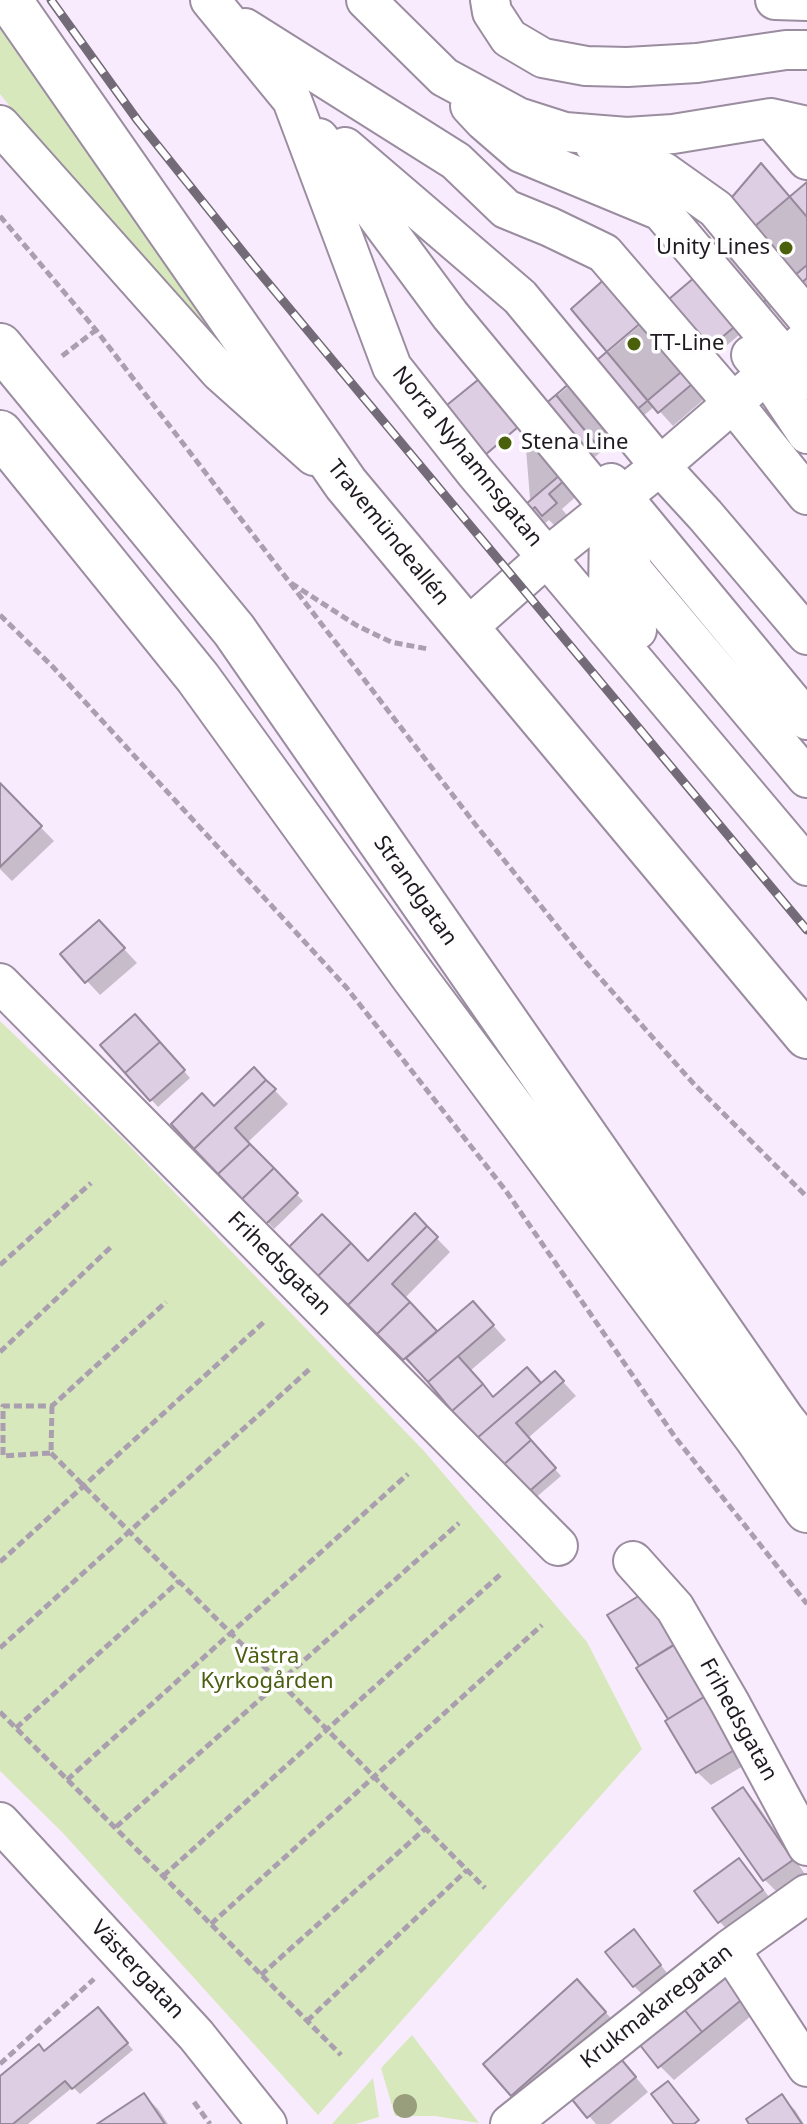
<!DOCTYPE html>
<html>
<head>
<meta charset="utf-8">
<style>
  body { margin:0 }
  canvas { display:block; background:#f8ebfd }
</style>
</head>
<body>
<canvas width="807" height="2124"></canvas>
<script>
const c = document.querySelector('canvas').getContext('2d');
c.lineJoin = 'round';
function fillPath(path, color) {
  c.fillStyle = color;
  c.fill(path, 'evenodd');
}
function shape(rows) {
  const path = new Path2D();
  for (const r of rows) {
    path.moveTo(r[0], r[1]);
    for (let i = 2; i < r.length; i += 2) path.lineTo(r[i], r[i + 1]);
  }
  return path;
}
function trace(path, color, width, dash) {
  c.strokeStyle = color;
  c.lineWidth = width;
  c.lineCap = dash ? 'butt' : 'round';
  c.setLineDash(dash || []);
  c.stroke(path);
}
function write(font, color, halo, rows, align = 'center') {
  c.font = font + ' "Noto Sans",sans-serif';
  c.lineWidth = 7;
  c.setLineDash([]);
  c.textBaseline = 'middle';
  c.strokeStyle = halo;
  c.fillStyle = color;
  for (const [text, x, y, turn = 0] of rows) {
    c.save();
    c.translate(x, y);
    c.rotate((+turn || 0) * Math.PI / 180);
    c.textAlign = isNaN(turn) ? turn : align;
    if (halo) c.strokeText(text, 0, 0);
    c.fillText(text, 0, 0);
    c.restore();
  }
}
fillPath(shape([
  [0,25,147,236,231,361,44,149,0,94],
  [0,1021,121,1137,424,1451,587,1642,642,1749,318,2115,62,1832,0,1771],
  [412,2035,479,2123,435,2116,395,2116,381,2068],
  [373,2078,379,2117,356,2124,332,2124]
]), '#d8e8bd');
fillPath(shape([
  [761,166,791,198,807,184,807,294,798,285,693,374,710,394,673,426,655,406,569,479,580,493,562,509,569,518,557,528,549,520,544,524,531,511,524,424,752,230],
  [0,786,54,841,12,881,0,869],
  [112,936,137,963,100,995,87,981],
  [142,1023,190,1078,158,1107,103,1046],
  [254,1069,288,1104,247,1143,303,1201,274,1229,220,1172],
  [415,1216,450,1252,404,1299,437,1334,486,1317,506,1340,470,1371,494,1399,527,1370,542,1385,555,1373,576,1396,528,1438,561,1476,533,1500,413,1363,411,1365,292,1247,368,1263],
  [647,1593,748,1763,711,1785,697,1772,671,1720,639,1668,641,1667,610,1615],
  [742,1789,756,1803,805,1874,778,1893,765,1880],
  [739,1860,752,1874,775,1905,733,1936,720,1922,697,1891],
  [640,1939,667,1973,641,1993,634,1986],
  [723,1972,757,2011,674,2080,660,2066],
  [591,1996,618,2026,526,2109,486,2064],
  [105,2016,133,2050,80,2094,73,2087,28,2124,0,2124,0,2078],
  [624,2063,648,2092,610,2124,596,2124,589,2116],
  [144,2095,158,2109,168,2124,100,2124],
  [782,2097,795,2110,804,2124,751,2124]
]), '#0003');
const building = shape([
  [761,163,807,217,807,278,797,287,727,203,761,163],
  [807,182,807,265,506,521,465,472,807,182],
  [608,276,698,379,658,413,571,309,608,276],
  [484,375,567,478,549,494,557,503,542,516,535,507,529,512,442,409,484,375],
  [573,380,614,429,596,444,556,395,573,380],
  [0,783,42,826,0,867,0,783],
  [99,920,125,948,85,983,60,954,99,920],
  [135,1014,160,1042,125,1073,100,1045,135,1014],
  [160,1042,185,1070,150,1101,125,1073,160,1042],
  [254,1067,266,1080,194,1149,171,1124,202,1093,214,1106,254,1067],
  [266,1080,276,1089,235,1128,250,1144,218,1174,194,1149,266,1080],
  [250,1144,274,1168,242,1199,218,1174,250,1144],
  [274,1168,298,1193,266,1224,242,1199,274,1168],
  [415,1213,427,1226,348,1305,318,1276,351,1243,368,1261,415,1213],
  [322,1214,351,1243,318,1276,289,1247,322,1214],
  [427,1226,438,1237,392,1284,410,1302,377,1334,348,1305,427,1226],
  [473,1301,494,1325,428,1382,406,1358,473,1301],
  [410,1302,437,1331,403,1360,377,1334,410,1302],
  [458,1356,483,1384,452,1411,428,1382,458,1356],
  [527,1367,541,1383,476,1439,452,1411,483,1384,493,1397,527,1367],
  [555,1371,564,1381,516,1423,531,1440,501,1467,476,1439,555,1371],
  [531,1440,556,1468,525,1495,501,1467,531,1440],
  [647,1591,678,1642,639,1666,607,1615,647,1591],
  [676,1644,707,1695,668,1719,636,1668,676,1644],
  [704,1697,736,1749,696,1773,665,1721,704,1697],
  [743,1787,793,1860,763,1881,712,1808,743,1787],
  [739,1858,763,1890,718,1923,694,1891,739,1858],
  [634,1929,661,1965,633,1987,605,1952,634,1929],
  [723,1969,745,1997,702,2032,680,2004,723,1969],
  [577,1979,606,2012,511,2096,483,2064,577,1979],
  [680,2004,702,2032,658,2068,636,2040,680,2004],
  [98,2007,128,2043,72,2089,65,2081,13,2124,0,2124,0,2076,39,2044,44,2051,98,2007],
  [611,2047,636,2077,587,2118,562,2087,611,2047],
  [668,2081,699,2120,694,2124,674,2124,651,2094,668,2081],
  [144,2093,165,2124,97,2124,144,2093],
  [782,2094,802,2124,749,2124,746,2119,782,2094]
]);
fillPath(building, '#ddcee3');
trace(building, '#97889c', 2);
const minor = shape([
  [210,0,292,100,392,367,475,472,807,866],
  [366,0,444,77,518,117,565,132,627,137,673,134,771,118,807,126],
  [490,0,492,12,509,38,543,58,586,66,627,67,697,63,786,50,807,50],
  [775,0,807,1],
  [245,28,456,161,506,209,550,227,604,253,733,403,807,495],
  [470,106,484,121,521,153,661,211,785,358,807,380],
  [771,118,807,160],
  [0,125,220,372,314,456],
  [319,138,450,315,609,507,634,572,807,778],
  [594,144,664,172,716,209,807,318],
  [345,147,520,297,660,466,705,515,807,635],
  [751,355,767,374,807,434],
  [611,483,807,720],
  [609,526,608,596,637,630],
  [466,629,547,557,660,466,807,339],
  [0,983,558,1546],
  [633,1561,675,1608,730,1703,807,1846],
  [0,1822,196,2035,267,2124],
  [730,1949,807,2067],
  [510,2124,730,1949,807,1894]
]);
const major = shape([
  [0,346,234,630,782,1420,807,1452],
  [0,433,198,678,414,977,756,1436,807,1510]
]);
const highway = shape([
  [9,0,346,484,807,1036]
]);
trace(minor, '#9b8da0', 42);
trace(major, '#9b8da0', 48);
trace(highway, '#9b8da0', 48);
trace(shape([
  [0,216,96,330,475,824,586,962,693,1083,807,1197],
  [62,356,96,330],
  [291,583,356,625,391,642,428,649],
  [0,615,53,667,346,987,506,1191,675,1437,807,1604],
  [0,1265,91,1183],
  [0,1352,112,1246],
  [52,1406,51,1453,3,1456,3,1406,52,1406,166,1302],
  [51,1453,485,1888],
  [0,1562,265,1321],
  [0,1648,312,1367],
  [0,1712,341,2055],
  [16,1728,179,1581],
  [67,1780,408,1474],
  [116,1827,459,1523],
  [163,1876,502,1573],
  [211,1924,542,1625],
  [261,1975,426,1828],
  [307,2021,467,1870],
  [0,2064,94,1979],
  [194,2102,210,2124]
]), '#aa9fae', 5, [8, 4]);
trace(minor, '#fff', 38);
trace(major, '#fff', 44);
trace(highway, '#fff', 44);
const rail = shape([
  [51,0,138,121,254,266,807,930]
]);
trace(rail, '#736b77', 9);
trace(rail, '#fefefe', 6, [18]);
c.fillStyle = '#989d7b';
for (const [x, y] of [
  [405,2106]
]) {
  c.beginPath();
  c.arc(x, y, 12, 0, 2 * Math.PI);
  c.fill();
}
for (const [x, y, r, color] of [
  [786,248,8,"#4a600b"],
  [634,344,8,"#4a600b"],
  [505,443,8,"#4a600b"]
]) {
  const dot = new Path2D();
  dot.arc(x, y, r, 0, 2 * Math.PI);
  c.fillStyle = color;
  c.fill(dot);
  trace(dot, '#fefefe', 3);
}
write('22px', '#1f1921', '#fefefe', [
  ["Unity Lines",770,248,"right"],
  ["TT-Line",650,344],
  ["Stena Line",521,443]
], 'left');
write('22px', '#1f1921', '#fefefe', [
  ["Norra Nyhamnsgatan",467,457,51],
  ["Travemündeallén",388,533,51],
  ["Strandgatan",415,891,55],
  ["Frihedsgatan",279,1264,45],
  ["Frihedsgatan",738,1720,61],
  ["Västergatan",137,1970,47],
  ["Krukmakaregatan",657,2007,-38]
]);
write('22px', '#495e10', '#fefefe', [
  ["Västra",267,1657],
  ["Kyrkogården",267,1682]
]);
</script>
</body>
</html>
